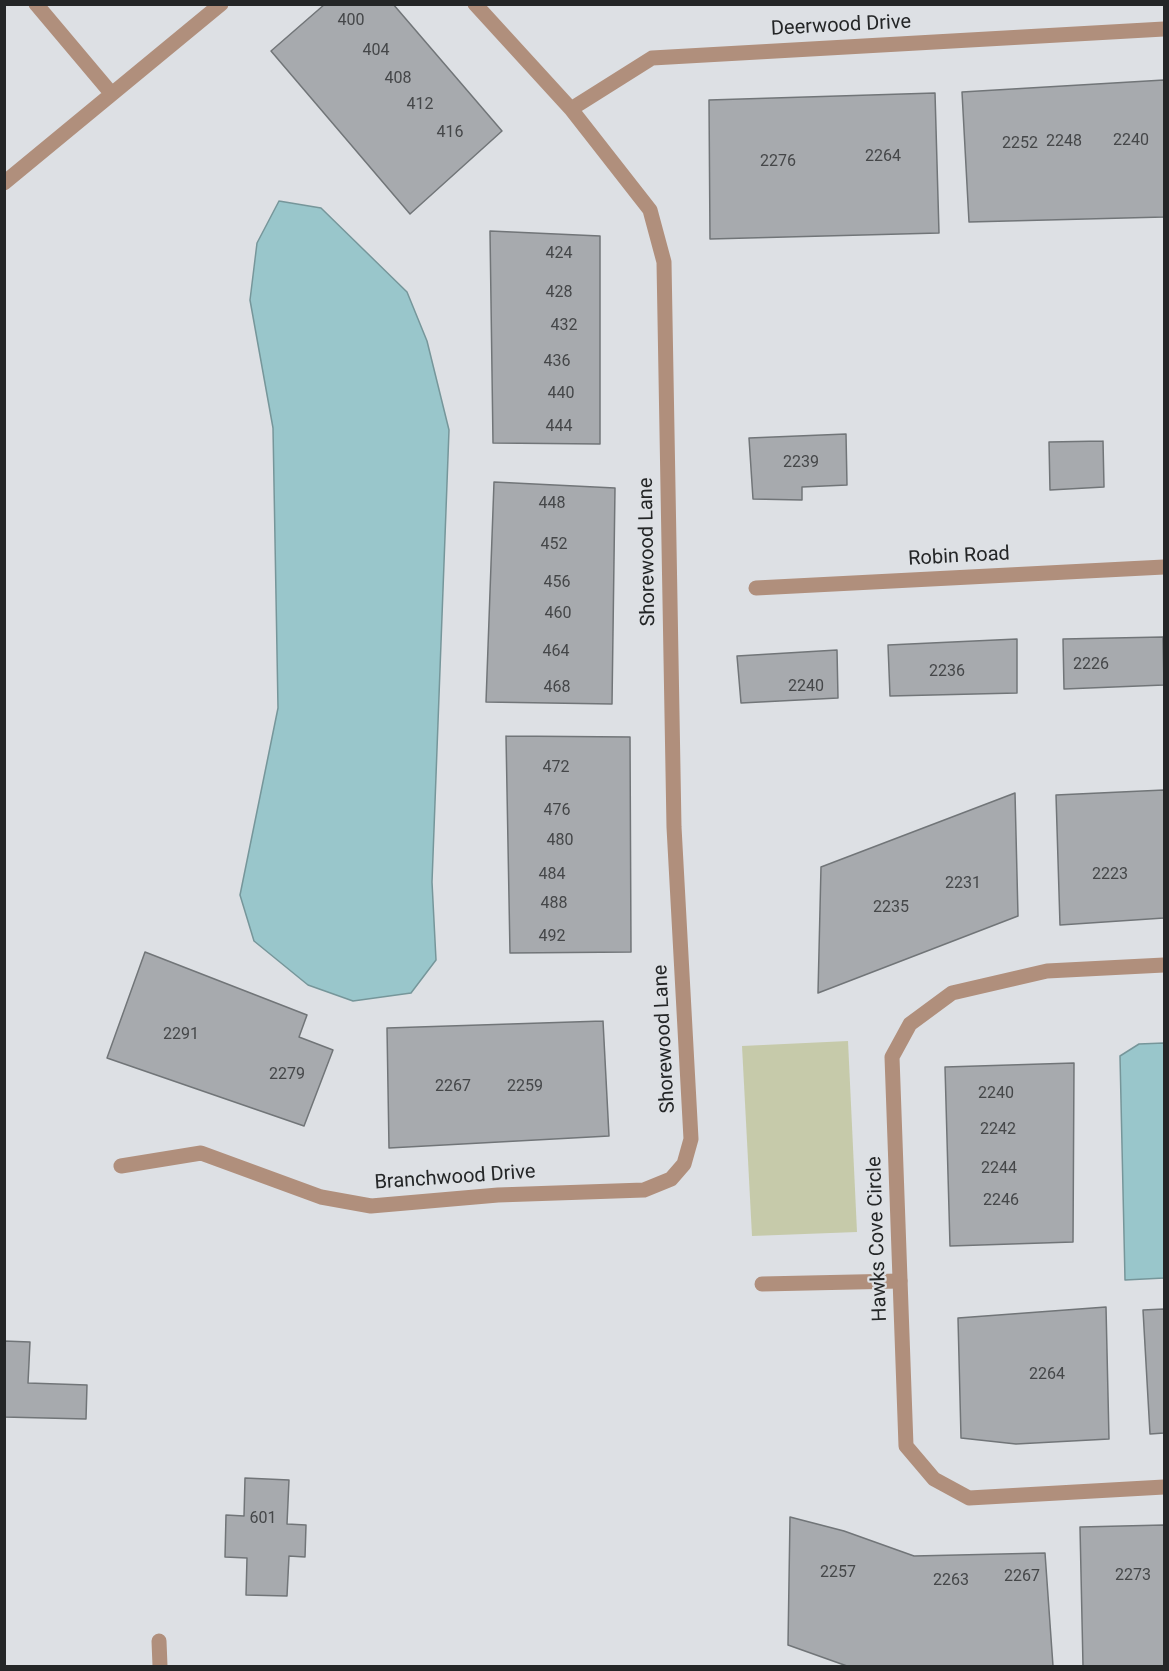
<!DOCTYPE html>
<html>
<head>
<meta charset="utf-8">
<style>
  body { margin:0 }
  #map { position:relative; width:1169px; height:1671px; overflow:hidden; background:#dde0e4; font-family:Roboto,sans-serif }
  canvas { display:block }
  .frame { position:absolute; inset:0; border:6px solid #242627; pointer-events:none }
</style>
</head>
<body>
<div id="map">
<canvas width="1169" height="1671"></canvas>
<div class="frame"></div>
</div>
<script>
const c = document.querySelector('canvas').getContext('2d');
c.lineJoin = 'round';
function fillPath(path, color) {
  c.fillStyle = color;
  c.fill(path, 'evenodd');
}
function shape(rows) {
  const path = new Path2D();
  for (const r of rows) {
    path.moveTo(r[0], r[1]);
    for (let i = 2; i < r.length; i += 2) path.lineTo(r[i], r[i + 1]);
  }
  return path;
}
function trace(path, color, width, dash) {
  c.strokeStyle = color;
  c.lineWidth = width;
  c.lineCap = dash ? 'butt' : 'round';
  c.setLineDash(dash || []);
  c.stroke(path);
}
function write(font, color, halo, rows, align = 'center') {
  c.font = font + ' Roboto,sans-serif';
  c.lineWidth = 4.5;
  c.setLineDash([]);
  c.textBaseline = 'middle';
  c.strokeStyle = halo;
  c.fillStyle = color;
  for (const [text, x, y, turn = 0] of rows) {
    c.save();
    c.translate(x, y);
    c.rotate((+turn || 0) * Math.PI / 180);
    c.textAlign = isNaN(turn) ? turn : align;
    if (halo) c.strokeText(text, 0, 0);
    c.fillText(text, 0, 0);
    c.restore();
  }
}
fillPath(shape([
  [848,1041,857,1232,752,1236,742,1046]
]), '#c6caaa');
const water = shape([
  [279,201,321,208,407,292,427,341,449,430,432,882,436,960,411,993,353,1001,308,985,254,941,240,895,278,708,273,428,250,300,257,243,279,201],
  [1164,1043,1164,1278,1125,1280,1120,1056,1139,1044,1164,1043]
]);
fillPath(water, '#99c6cb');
trace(water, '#76969a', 1.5);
const building = shape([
  [325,4,393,4,502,131,410,214,271,51,325,4],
  [1164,80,1164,217,969,222,962,92,1164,80],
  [935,93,939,233,710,239,709,100,935,93],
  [490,231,600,236,600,444,493,443,490,231],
  [846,434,847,485,802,487,802,500,753,499,749,438,846,434],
  [1103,441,1104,487,1050,490,1049,442,1103,441],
  [494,482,615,488,612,704,486,702,494,482],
  [1163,637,1164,685,1064,689,1063,639,1163,637],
  [1017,639,1017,693,890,696,888,645,1017,639],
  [837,650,838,698,741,703,737,656,837,650],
  [506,736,630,737,631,952,510,953,506,736],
  [1164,790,1164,918,1060,925,1056,795,1164,790],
  [1015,793,1018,916,818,993,821,867,1015,793],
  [145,952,307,1015,299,1037,333,1050,304,1126,107,1058,145,952],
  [603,1021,609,1136,389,1148,387,1028,603,1021],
  [1074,1063,1073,1242,950,1246,945,1067,1074,1063],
  [1106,1307,1109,1439,1016,1444,961,1438,958,1318,1106,1307],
  [1164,1309,1164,1433,1150,1434,1143,1310,1164,1309],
  [4,1341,30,1342,28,1383,87,1385,86,1419,4,1417,4,1341],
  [245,1478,289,1480,287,1524,306,1525,305,1557,289,1556,287,1596,246,1595,247,1558,225,1557,226,1515,244,1516,245,1478],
  [790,1517,844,1531,914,1556,1045,1553,1053,1666,847,1666,788,1645,790,1517],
  [1164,1525,1164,1666,1083,1666,1080,1527,1164,1525]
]);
fillPath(building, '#a7aaae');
trace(building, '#717578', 1.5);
trace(shape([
  [762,1284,900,1281]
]), '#b08f7c', 15);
trace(shape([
  [36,4,111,93],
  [571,109,652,58,1164,29],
  [4,183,221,4],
  [756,588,1164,567],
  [1164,965,1047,971,952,993,910,1024,892,1057,906,1446,934,1479,969,1498,1164,1487],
  [121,1166,201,1153,321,1197,371,1206,498,1195,644,1190,671,1179,684,1164,691,1139,674,827,664,262,650,210,571,109,475,4],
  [159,1641,160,1666]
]), '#b08f7c', 15);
write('16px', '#454749', null, [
  ["400",351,21],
  ["404",376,51],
  ["408",398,79],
  ["412",420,105],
  ["416",450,133],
  ["2240",1131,141],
  ["2248",1064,142],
  ["2252",1020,144],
  ["2264",883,157],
  ["2276",778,162],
  ["424",559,254],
  ["428",559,293],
  ["432",564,326],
  ["436",557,362],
  ["440",561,394],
  ["444",559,427],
  ["2239",801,463],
  ["448",552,504],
  ["452",554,545],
  ["456",557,583],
  ["460",558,614],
  ["464",556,652],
  ["2226",1091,665],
  ["2236",947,672],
  ["2240",806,687],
  ["468",557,688],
  ["472",556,768],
  ["476",557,811],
  ["480",560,841],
  ["484",552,875],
  ["2223",1110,875],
  ["2231",963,884],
  ["488",554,904],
  ["2235",891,908],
  ["492",552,937],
  ["2291",181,1035],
  ["2279",287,1075],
  ["2267",453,1087],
  ["2259",525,1087],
  ["2240",996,1094],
  ["2242",998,1130],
  ["2244",999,1169],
  ["2246",1001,1201],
  ["2264",1047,1375],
  ["601",263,1519],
  ["2257",838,1573],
  ["2273",1133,1576],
  ["2267",1022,1577],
  ["2263",951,1581]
]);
write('20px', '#242627', '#dde0e4', [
  ["Deerwood Drive",841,26,-3],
  ["Shorewood Lane",648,552,-91],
  ["Robin Road",959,557,-3],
  ["Shorewood Lane",665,1039,-93],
  ["Branchwood Drive",455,1178,-4],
  ["Hawks Cove Circle",878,1239,-92]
]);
</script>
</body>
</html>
